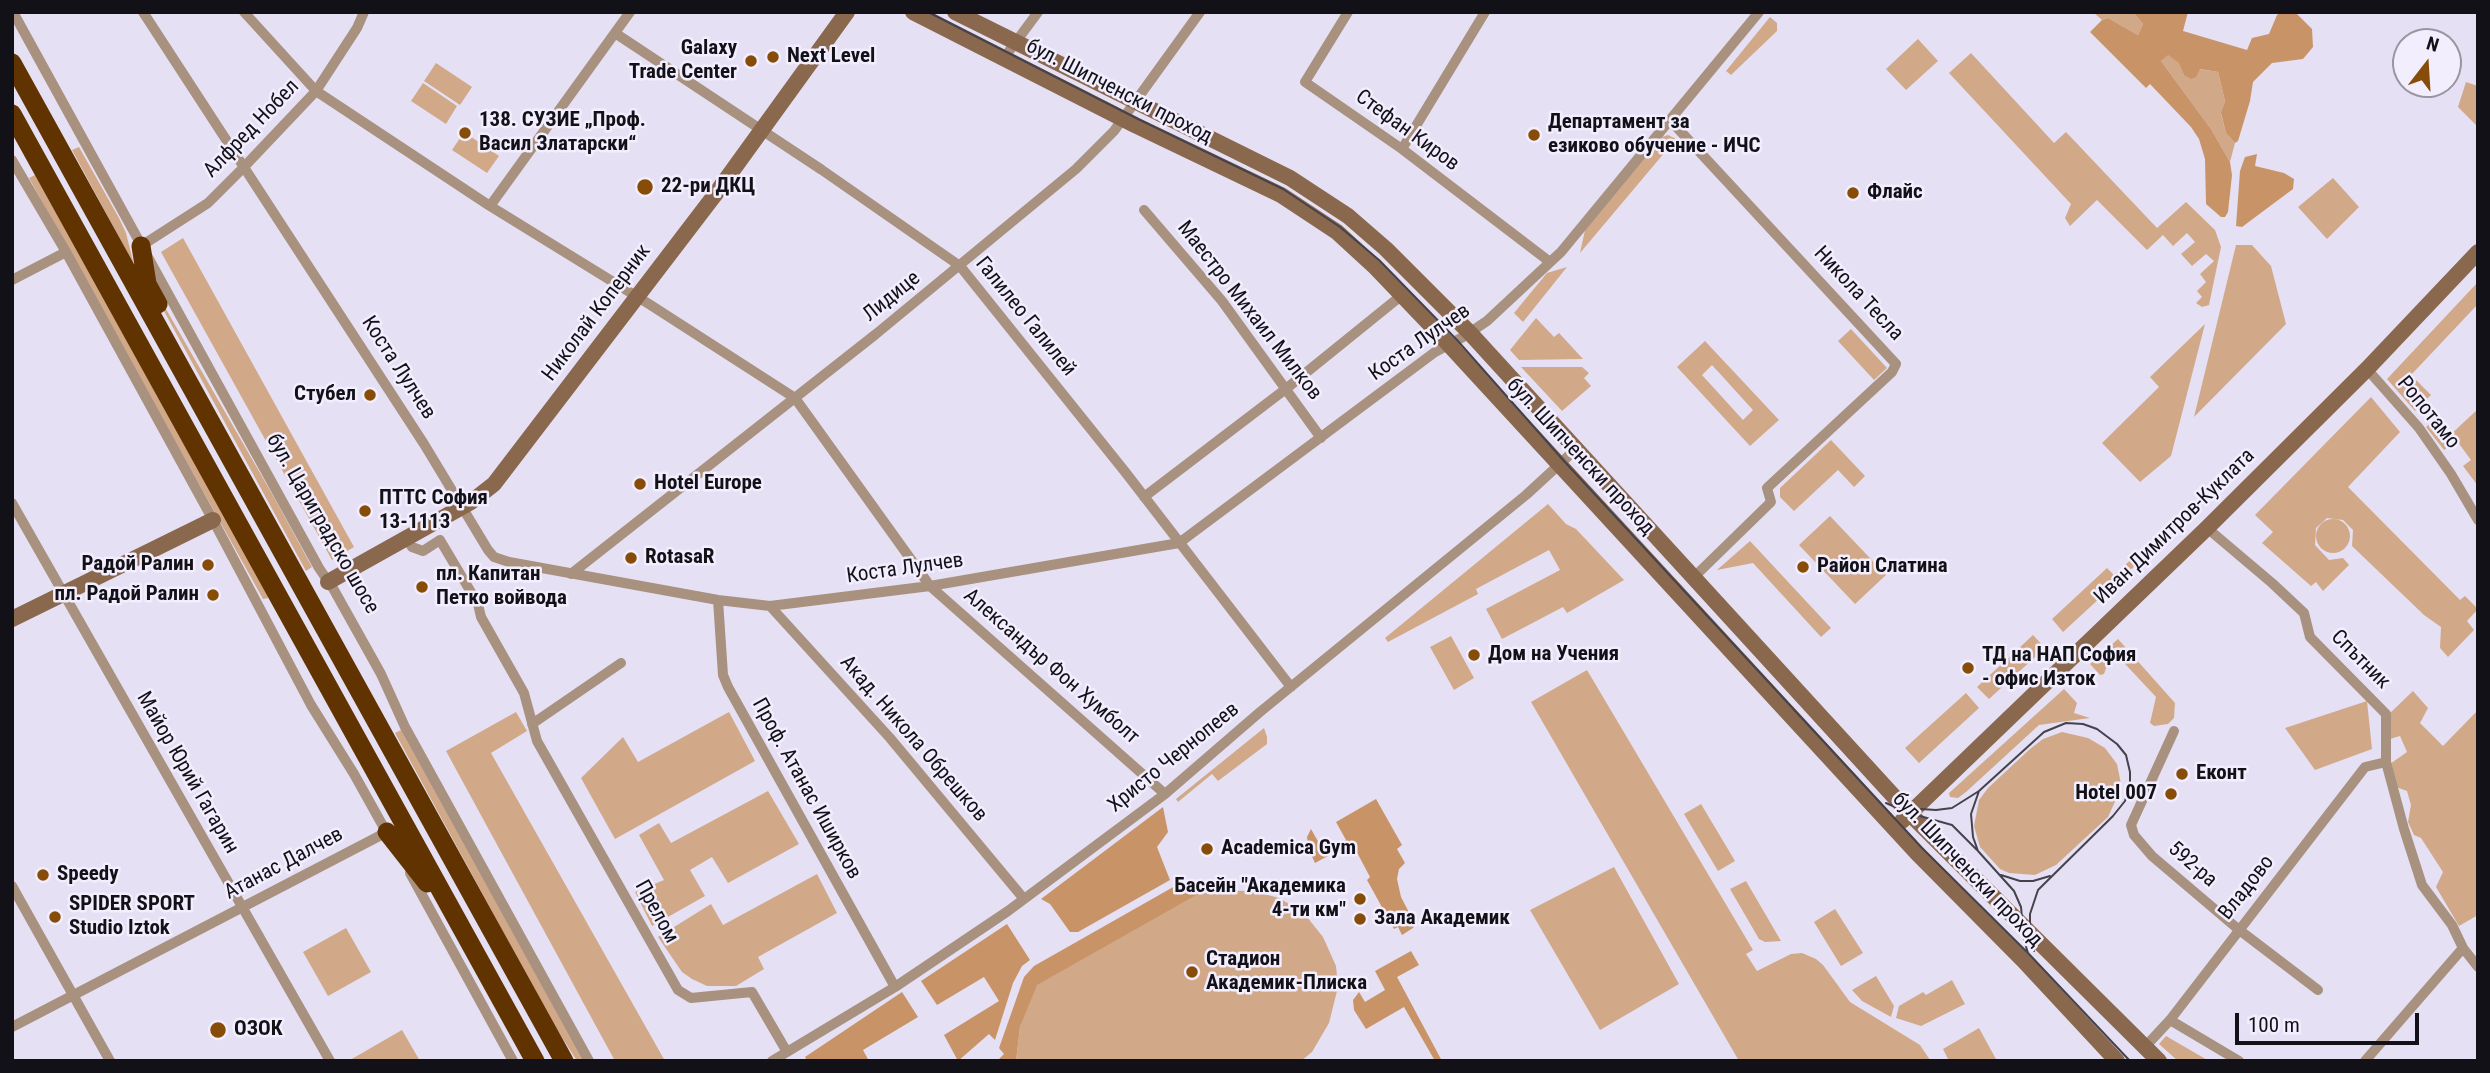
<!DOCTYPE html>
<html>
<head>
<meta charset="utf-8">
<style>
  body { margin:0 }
  #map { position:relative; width:2490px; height:1073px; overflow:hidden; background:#e5e0f4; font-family:"Roboto Condensed",sans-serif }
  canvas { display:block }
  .frame { position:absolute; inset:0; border:14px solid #131118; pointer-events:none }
  .north { position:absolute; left:2392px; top:28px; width:70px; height:70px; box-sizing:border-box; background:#f2eefe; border:2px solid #9996a2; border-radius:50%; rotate:17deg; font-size:19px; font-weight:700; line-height:28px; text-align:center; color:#131118 }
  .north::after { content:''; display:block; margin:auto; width:24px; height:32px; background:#884c09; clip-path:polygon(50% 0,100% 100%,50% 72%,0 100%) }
  .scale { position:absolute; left:2235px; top:1013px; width:184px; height:32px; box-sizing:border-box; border:4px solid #131118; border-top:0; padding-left:9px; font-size:21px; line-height:24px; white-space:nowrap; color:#131118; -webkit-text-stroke:5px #f2eefe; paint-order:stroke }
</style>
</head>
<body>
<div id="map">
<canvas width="2490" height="1073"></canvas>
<div class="frame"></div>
<div class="north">N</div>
<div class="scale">100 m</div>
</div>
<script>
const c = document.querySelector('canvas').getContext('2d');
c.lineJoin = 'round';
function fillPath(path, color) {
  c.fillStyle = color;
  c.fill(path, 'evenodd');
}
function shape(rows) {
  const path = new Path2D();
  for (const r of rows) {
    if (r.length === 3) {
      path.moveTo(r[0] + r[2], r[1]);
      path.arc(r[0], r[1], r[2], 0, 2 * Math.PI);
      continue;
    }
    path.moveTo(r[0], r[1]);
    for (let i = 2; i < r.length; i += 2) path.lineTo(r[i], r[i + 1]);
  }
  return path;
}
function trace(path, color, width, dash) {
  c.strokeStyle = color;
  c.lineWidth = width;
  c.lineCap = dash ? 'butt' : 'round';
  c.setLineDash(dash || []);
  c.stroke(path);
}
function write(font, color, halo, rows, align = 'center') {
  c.font = font + ' "Roboto Condensed",sans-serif';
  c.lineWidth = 5;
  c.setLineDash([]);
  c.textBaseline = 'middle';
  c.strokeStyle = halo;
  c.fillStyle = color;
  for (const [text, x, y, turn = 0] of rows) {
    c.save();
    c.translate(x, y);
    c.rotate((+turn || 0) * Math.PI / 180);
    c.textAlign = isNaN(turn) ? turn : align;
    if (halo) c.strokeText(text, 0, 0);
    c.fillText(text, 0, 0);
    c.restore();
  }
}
fillPath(shape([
  [2093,12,2133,12,2143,24,2138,35,2108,18,2102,20],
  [1770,17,1777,23,1777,31,1731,75,1726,71],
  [1918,39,1938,61,1906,90,1886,69],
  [1971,53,2054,143,2066,132,2157,228,2186,202,2215,230,2221,247,2209,305,2202,307,2196,303,2202,297,2197,291,2206,282,2200,274,2214,261,2206,254,2192,266,2181,254,2195,242,2187,233,2173,246,2163,235,2147,250,2097,200,2070,226,2065,218,2071,204,1949,73],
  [2167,54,2180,63,2184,75,2199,69,2218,72,2225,101,2221,114,2226,133,2235,143,2230,162,2211,129,2161,61],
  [436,63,472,87,460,105,424,81],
  [2466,82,2478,86,2478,127,2458,107],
  [423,83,457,106,446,124,411,101],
  [464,132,499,156,487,173,452,150],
  [1668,135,1676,139,1580,253,1585,230,1662,137],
  [79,147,119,218,126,233,134,265,72,150],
  [35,175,269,598,263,599,29,178],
  [2333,178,2359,207,2327,239,2298,207],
  [183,238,354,547,332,560,161,252],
  [2236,245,2252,245,2271,266,2286,324,2194,417],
  [1567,267,1523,322,1514,313,1547,273],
  [2478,282,2478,304,2411,375,2431,395,2415,411,2387,379],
  [155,290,275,499,312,567,306,571,153,291],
  [1536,318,1554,337,1559,333,1583,359,1519,360,1510,350],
  [2205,324,2171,456,2140,482,2102,443,2159,387,2150,377],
  [1851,329,1887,368,1874,380,1838,341],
  [1705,341,1779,420,1750,446,1677,367],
  [1712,365,1753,410,1743,420,1702,375],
  [1521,367,1582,367,1589,373,1584,378,1591,386,1562,411],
  [2371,397,2400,432,2348,487,2460,600,2465,596,2478,609,2467,621,2474,630,2448,657,2440,648,2441,627,2424,615,2352,546,2353,530,2343,520,2327,518,2316,528,2315,545,2329,560,2343,558,2349,565,2323,591,2316,582,2311,586,2262,543,2273,532,2255,515],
  [2478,409,2478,486,2463,466,2471,460,2457,441,2444,450,2426,427,2433,421,2448,437],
  [1831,440,1865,476,1854,487,1838,470,1794,511,1780,497,1780,488],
  [1548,504,1566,524,1576,529,1624,580,1567,613,1563,607,1502,639,1486,609,1560,570,1549,550,1476,589,1478,594,1388,642,1385,638],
  [1830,516,1886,575,1855,604,1799,545],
  [2333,536,17],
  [1750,541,1831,628,1821,637,1753,563,1717,570],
  [2134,557,2139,562,2063,632,2052,619,2107,568,2114,575],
  [2033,635,2045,648,1989,699,1977,687],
  [1451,636,1474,678,1454,690,1430,647],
  [2118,639,2175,703,2174,718,2168,724,2154,726,2150,723,2156,697,2112,650,2104,674,2100,675,2090,664],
  [1587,670,1753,950,1746,954,1757,971,1791,954,1802,953,1816,959,1823,965,1850,1002,1920,1045,1930,1060,1739,1061,1531,702],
  [2064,689,2077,703,2074,713,2090,718,2039,725,1966,792,1958,798,1950,797,1949,793],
  [2413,691,2428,708,2420,723,2443,746,2478,710,2478,915,2459,926,2436,887,2443,872,2421,838,2414,835,2408,822,2411,805,2407,791,2396,787,2390,764,2407,752,2400,736,2390,739,2389,714],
  [1966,693,1979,708,1919,763,1905,748],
  [2367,701,2372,749,2315,770,2285,728],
  [516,712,527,731,491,753,665,1061,615,1061,446,751],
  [729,712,755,761,615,839,581,778,623,737,638,762],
  [1264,728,1267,737,1267,744,1218,781,1212,774,1178,802,1176,799],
  [401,730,584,1061,577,1061,554,1025,395,733],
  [2062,732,2088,738,2105,748,2117,764,2121,784,2119,793,2108,817,2056,865,2035,875,2009,873,2000,869,1980,847,1974,826,1979,800,1988,788,2030,749,2043,739],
  [768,791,799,844,728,883,712,857,690,870,705,896,652,926,635,892,664,880,639,835,659,823,671,843],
  [1701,804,1735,861,1718,871,1684,814],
  [1614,867,1679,984,1600,1030,1530,910],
  [817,874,837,913,758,957,764,969,736,986,707,986,692,979,682,972,658,937,711,904,723,925],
  [1746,881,1781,941,1765,942,1759,939,1730,889],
  [1196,890,1253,891,1279,898,1303,912,1323,937,1336,966,1338,987,1329,1023,1312,1052,1301,1061,1016,1061,1020,1027,1033,991,1042,977],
  [1835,909,1863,953,1841,966,1814,922],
  [346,928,371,972,328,996,303,952],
  [1876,976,1894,1006,1891,1017,1862,1001,1852,990],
  [1952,980,1965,1004,1921,1026,1896,1018,1899,1006,1923,992,1926,995],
  [1979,1028,1997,1061,1949,1061,1943,1049],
  [402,1030,420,1061,351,1061,350,1060],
  [2166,1036,2209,1061,2178,1061,2159,1044]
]), '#d1a989');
fillPath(shape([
  [2133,12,2188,12,2183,31,2247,50,2252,38,2269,34,2277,15,2281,12,2295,12,2312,29,2313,47,2303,59,2272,63,2253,82,2250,101,2238,141,2235,143,2226,133,2221,113,2225,101,2218,72,2200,69,2196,77,2191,79,2184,75,2179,63,2168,55,2161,61,2211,129,2230,162,2232,175,2228,212,2225,217,2221,217,2206,204,2205,159,2199,139,2191,127,2150,84,2146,88,2090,32,2102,20,2108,18,2138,35,2143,24],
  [2257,154,2255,166,2284,173,2294,179,2293,189,2242,227,2236,226,2240,171,2245,157],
  [1376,799,1402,845,1397,849,1405,863,1399,869,1397,879,1401,897,1415,924,1413,928,1402,935,1398,927,1394,929,1367,880,1370,877,1352,843,1315,863,1309,850,1307,837,1311,829,1324,852,1346,840,1336,822],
  [1163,807,1168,832,1157,847,1170,880,1078,932,1070,932,1050,904,1041,899],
  [1190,884,1205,890,1037,985,1020,1027,1016,1061,997,1061,1004,1054,999,1048,1024,977,1034,966,1175,886],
  [1007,924,1030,960,1022,966,1013,983,995,1040,989,1034,958,1061,944,1035,999,1001,984,977,937,1005,921,981],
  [1411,951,1419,965,1397,977,1442,1061,1435,1061,1404,1007,1366,1029,1354,1010,1353,1000,1359,992,1365,1002,1385,990,1375,971],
  [902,992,918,1017,863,1050,869,1061,807,1061,805,1057]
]), '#c99368');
trace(shape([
  [13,12,319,568,334,590,381,674,405,727,589,1061],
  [143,12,424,444,488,550,494,557,509,562,718,600,770,606,930,586,1179,543,1435,352,1463,337,1487,321,1561,252,1759,12],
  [244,12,316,91,490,206,649,304,795,398,930,586,1165,794],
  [1348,12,1305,82,1402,149,1550,262],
  [615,33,822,170,960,266,1126,473,1291,687],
  [1004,58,1038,12],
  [1670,120,1896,364,1892,372,1767,488,1771,502,1692,579],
  [1402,149,1485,12],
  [12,160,66,252,213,520,311,705,354,774,388,835],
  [490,206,630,12],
  [1144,210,1222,301,1321,438],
  [141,246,208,203,243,168,316,91,357,28,364,12],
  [12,280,66,252],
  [2367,369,2419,428,2451,474,2478,520],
  [1144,497,1287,388,1402,295],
  [12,503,330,1061],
  [2207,528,2272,583,2304,613,2310,637,2386,714,2386,762,2404,829,2422,885,2452,925,2463,948,2478,967],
  [406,538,412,547,423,551,440,540,478,604,481,617,524,693,537,741,678,990,691,998,752,992,787,1052],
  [571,574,876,334,1076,169,1114,131,1200,12],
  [718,600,723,675,728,687,895,987],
  [770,606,890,738,1024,899],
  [532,724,621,663],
  [2174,731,2131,825,2134,835,2152,856,2238,929,2318,990],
  [410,873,513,1061],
  [12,886,110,1061],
  [2170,1020,2239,1061],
  [12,1027,387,832],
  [2144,1048,2170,1020,2365,767,2386,762],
  [772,1061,895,987,1008,911,1165,794,1260,712,1526,495,1575,450],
  [2365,1061,2463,948]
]), '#a8917e', 10);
trace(shape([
  [913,12,1135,125,1281,195,1337,232,1374,266,1440,335,1917,853,2023,960,2117,1061],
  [955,12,1290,178,1348,216,1386,249,1470,333,1909,813,2159,1061],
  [328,582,471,502,494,484,714,196,847,12],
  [12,619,213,520],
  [1902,821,2207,528,2367,369,2478,252]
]), '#8a684d', 16);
trace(shape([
  [12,63,564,1061],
  [12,114,535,1061],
  [141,246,147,284,158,304],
  [387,832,427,883]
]), '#603300', 19);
trace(shape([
  [928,12,1138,119,1283,189,1340,227,1379,260,1457,340,1564,461,1922,848,2028,953,2130,1061],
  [1886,803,1909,813,1952,825,1977,850],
  [1921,809,1936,810,1952,808,1979,791],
  [2001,875,2020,881,2033,881,2050,876],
  [2028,953,2024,940,2021,907,2014,891,1978,851,1973,837,1971,814,1979,791,2044,732,2066,723,2083,724,2097,729,2117,744,2126,755,2130,772,2130,784,2125,801,2113,816,2038,890,2030,914,2030,933,2034,951]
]), '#45424c', 2);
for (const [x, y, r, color] of [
  [773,57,7,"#884c09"],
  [751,61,7,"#884c09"],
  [465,133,7,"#884c09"],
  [1534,135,7,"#884c09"],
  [645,187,9,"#884c09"],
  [1853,193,7,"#884c09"],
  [370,395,7,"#884c09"],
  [640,484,7,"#884c09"],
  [365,511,7,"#884c09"],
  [631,558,7,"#884c09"],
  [208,565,7,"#884c09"],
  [1803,567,7,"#884c09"],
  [422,587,7,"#884c09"],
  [213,595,7,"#884c09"],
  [1474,655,7,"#884c09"],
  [1968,668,7,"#884c09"],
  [2182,774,7,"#884c09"],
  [2171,794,7,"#884c09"],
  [1207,849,7,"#884c09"],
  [43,875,7,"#884c09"],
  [1360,899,7,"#884c09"],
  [55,917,7,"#884c09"],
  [1360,919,7,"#884c09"],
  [1192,972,7,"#884c09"],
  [218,1030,9,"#884c09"]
]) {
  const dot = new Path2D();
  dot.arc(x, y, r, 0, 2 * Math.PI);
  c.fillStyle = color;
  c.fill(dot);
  trace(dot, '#f2eefe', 2.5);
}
write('bold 21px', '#131118', '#f2eefe', [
  ["Galaxy",737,49,"right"],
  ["Trade Center",737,73,"right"],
  ["Next Level",787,57],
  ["138. СУЗИЕ „Проф.",479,121],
  ["Васил Златарски“",479,145],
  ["Департамент за",1548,123],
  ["езиково обучение - ИЧС",1548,147],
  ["22-ри ДКЦ",661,187],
  ["Флайс",1867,193],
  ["Стубел",356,395,"right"],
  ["Hotel Europe",654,484],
  ["ПТТС София",379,499],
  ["13-1113",379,523],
  ["RotasaR",645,558],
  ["Радой Ралин",194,565,"right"],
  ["Район Слатина",1817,567],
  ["пл. Капитан",436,575],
  ["Петко войвода",436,599],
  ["пл. Радой Ралин",199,595,"right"],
  ["Дом на Учения",1488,655],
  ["ТД на НАП София",1982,656],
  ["- офис Изток",1982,680],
  ["Еконт",2196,774],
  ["Hotel 007",2157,794,"right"],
  ["Academica Gym",1221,849],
  ["Speedy",57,875],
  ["Басейн \"Академика",1346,887,"right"],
  ["4-ти км\"",1346,911,"right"],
  ["SPIDER SPORT",69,905],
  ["Studio Iztok",69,929],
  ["Зала Академик",1374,919],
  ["Стадион",1206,960],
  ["Академик-Плиска",1206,984],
  ["ОЗОК",234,1030]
], 'left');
write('21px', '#131118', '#f2eefe', [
  ["бул. Шипченски проход",1119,92,27],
  ["Алфред Нобел",252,129,-46],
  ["Стефан Киров",1407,131,36],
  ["Никола Тесла",1858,294,47],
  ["Лидице",892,297,-39],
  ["Маестро Михаил Милков",1249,311,52],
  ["Николай Коперник",597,313,-53],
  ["Галилео Галилей",1025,317,51],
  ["Коста Лулчев",1420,343,-35],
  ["Коста Лулчев",398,368,57],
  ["Ропотамо",2428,413,51],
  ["бул. Шипченски проход",1580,457,47],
  ["бул. Цариградско шосе",322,524,60],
  ["Иван Димитров-Куклата",2175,527,-44],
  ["Коста Лулчев",905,569,-8],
  ["Спътник",2360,660,45],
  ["Александър Фон Хумболт",1051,667,41],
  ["Акад. Никола Обрешков",913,739,49],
  ["Христо Чернопеев",1174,758,-39],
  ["Майор Юрий Гагарин",187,773,60],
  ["Проф. Атанас Иширков",806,789,61],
  ["Атанас Далчев",284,864,-28],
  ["592-ра",2192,865,41],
  ["бул. Шипченски проход",1967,870,46],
  ["Владово",2247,888,-52],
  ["Прелом",656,912,61]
]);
</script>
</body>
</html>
